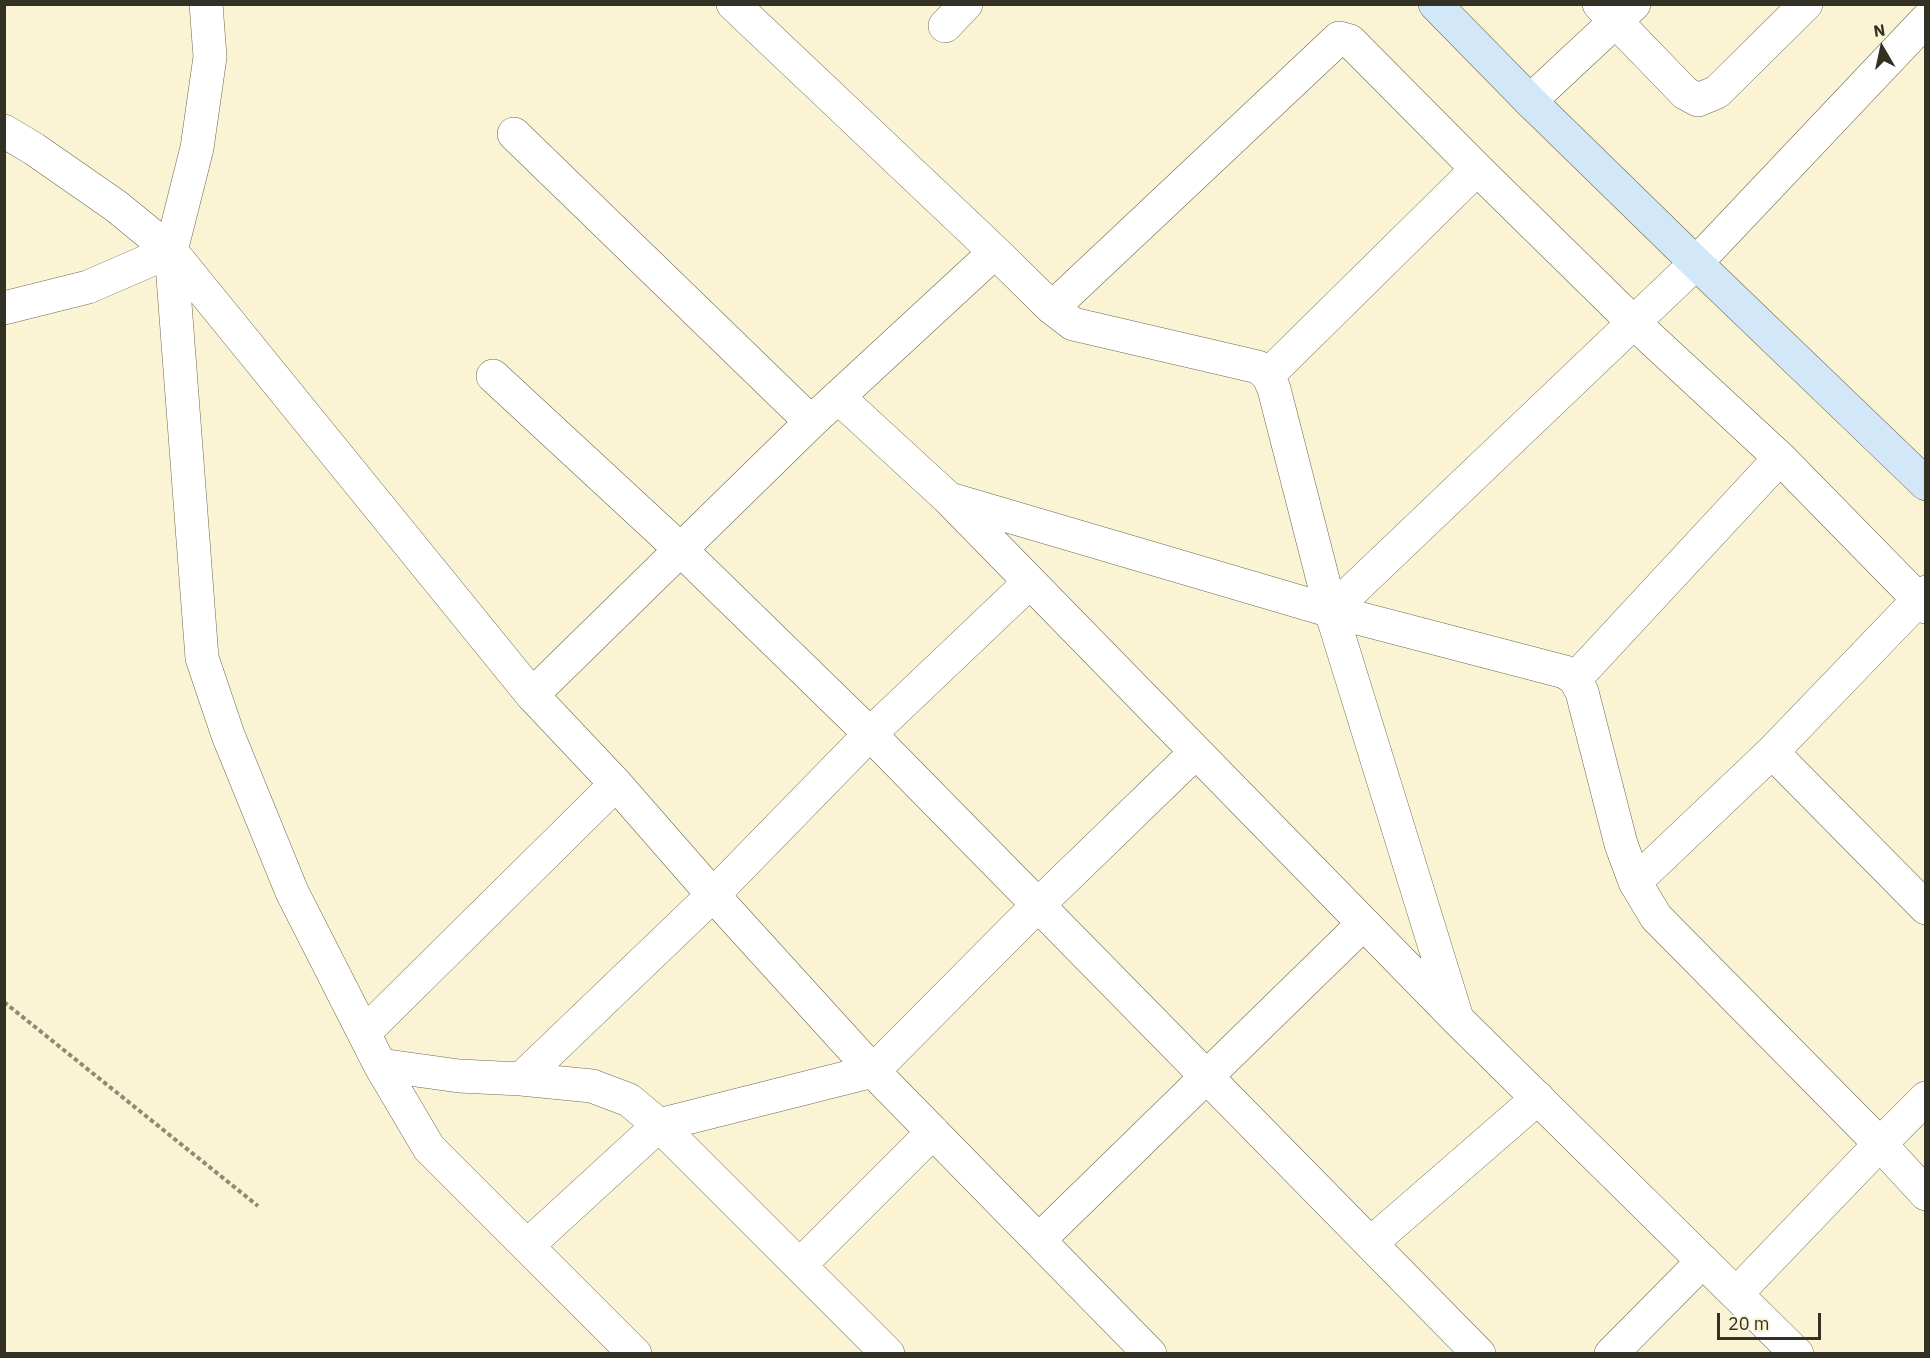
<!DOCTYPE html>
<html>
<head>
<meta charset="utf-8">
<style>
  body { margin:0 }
  #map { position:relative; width:1930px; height:1358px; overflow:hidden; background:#faf4d5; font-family:"IBM Plex Sans",sans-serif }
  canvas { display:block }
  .frame { position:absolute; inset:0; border:6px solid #333024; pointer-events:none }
  .north { position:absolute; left:1852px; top:18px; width:60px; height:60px; -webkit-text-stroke:4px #faf4d5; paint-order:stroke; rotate:351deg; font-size:16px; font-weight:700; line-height:24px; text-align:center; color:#333024 }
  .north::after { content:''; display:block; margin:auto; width:21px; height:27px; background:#333024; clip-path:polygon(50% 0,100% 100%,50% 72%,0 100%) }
  .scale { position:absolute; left:1717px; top:1313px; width:104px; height:27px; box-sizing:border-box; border:3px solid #333024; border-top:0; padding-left:8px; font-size:18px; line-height:21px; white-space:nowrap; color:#333024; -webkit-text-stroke:4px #faf4d5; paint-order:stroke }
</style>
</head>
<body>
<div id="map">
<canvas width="1930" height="1358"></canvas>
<div class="frame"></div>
<div class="north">N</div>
<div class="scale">20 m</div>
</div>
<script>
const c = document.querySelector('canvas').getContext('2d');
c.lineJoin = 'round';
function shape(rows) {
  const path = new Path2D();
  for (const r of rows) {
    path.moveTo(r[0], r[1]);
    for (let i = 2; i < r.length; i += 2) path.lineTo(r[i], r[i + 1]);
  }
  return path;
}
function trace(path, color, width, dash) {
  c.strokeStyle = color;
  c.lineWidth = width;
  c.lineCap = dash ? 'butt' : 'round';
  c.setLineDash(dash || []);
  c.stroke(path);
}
const street = shape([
  [733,4,995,252,1052,308,1073,324,1258,367,1268,375,1274,389,1331,611,1456,1015],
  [1599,4,1685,93,1698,100,1717,92,1806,4],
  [945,26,966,4],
  [1530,101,1634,4],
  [4,131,34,149,116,206,171,251,532,695],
  [514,134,811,422],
  [171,251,202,658,228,735,292,892,380,1065,429,1148,635,1354],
  [995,252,811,422,532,695,616,784,713,895,873,1071,1150,1354],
  [4,308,88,287,171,251,197,148,210,57,206,4],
  [1052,308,1339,38,1350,41,1477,169,1633,322,1780,458,1926,607],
  [1268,375,1477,169],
  [493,376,681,550,870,734,1479,1354],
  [838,397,948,498,1458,1020,1797,1354],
  [950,499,1331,611,1696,263,1926,20],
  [1331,611,1565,672,1575,679,1582,692,1621,844,1635,882,1656,917,1880,1144,1736,1294],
  [1575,679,1780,458],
  [1772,752,1926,908],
  [1635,882,1772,752,1926,592],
  [364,1033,616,784],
  [380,1065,459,1076,521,1079],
  [1926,1098,1880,1144,1926,1194],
  [1040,1239,1363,924],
  [1371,1243,1538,1098],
  [527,1246,659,1125,629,1100,592,1086,521,1079,713,895,870,734,1030,582],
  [800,1265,933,1132],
  [888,1354,659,1125,873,1071,1037,906,1196,752],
  [1611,1354,1703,1261]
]);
const secondary = shape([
  [1435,4,1530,101,1696,263,1926,484]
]);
trace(street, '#6f694e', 34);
trace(secondary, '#6f694e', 34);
trace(shape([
  [4,1002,258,1206]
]), '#8e8a75', 4, [4.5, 3]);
trace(street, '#fff', 33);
trace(secondary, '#d2e7f8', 33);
</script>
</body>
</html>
